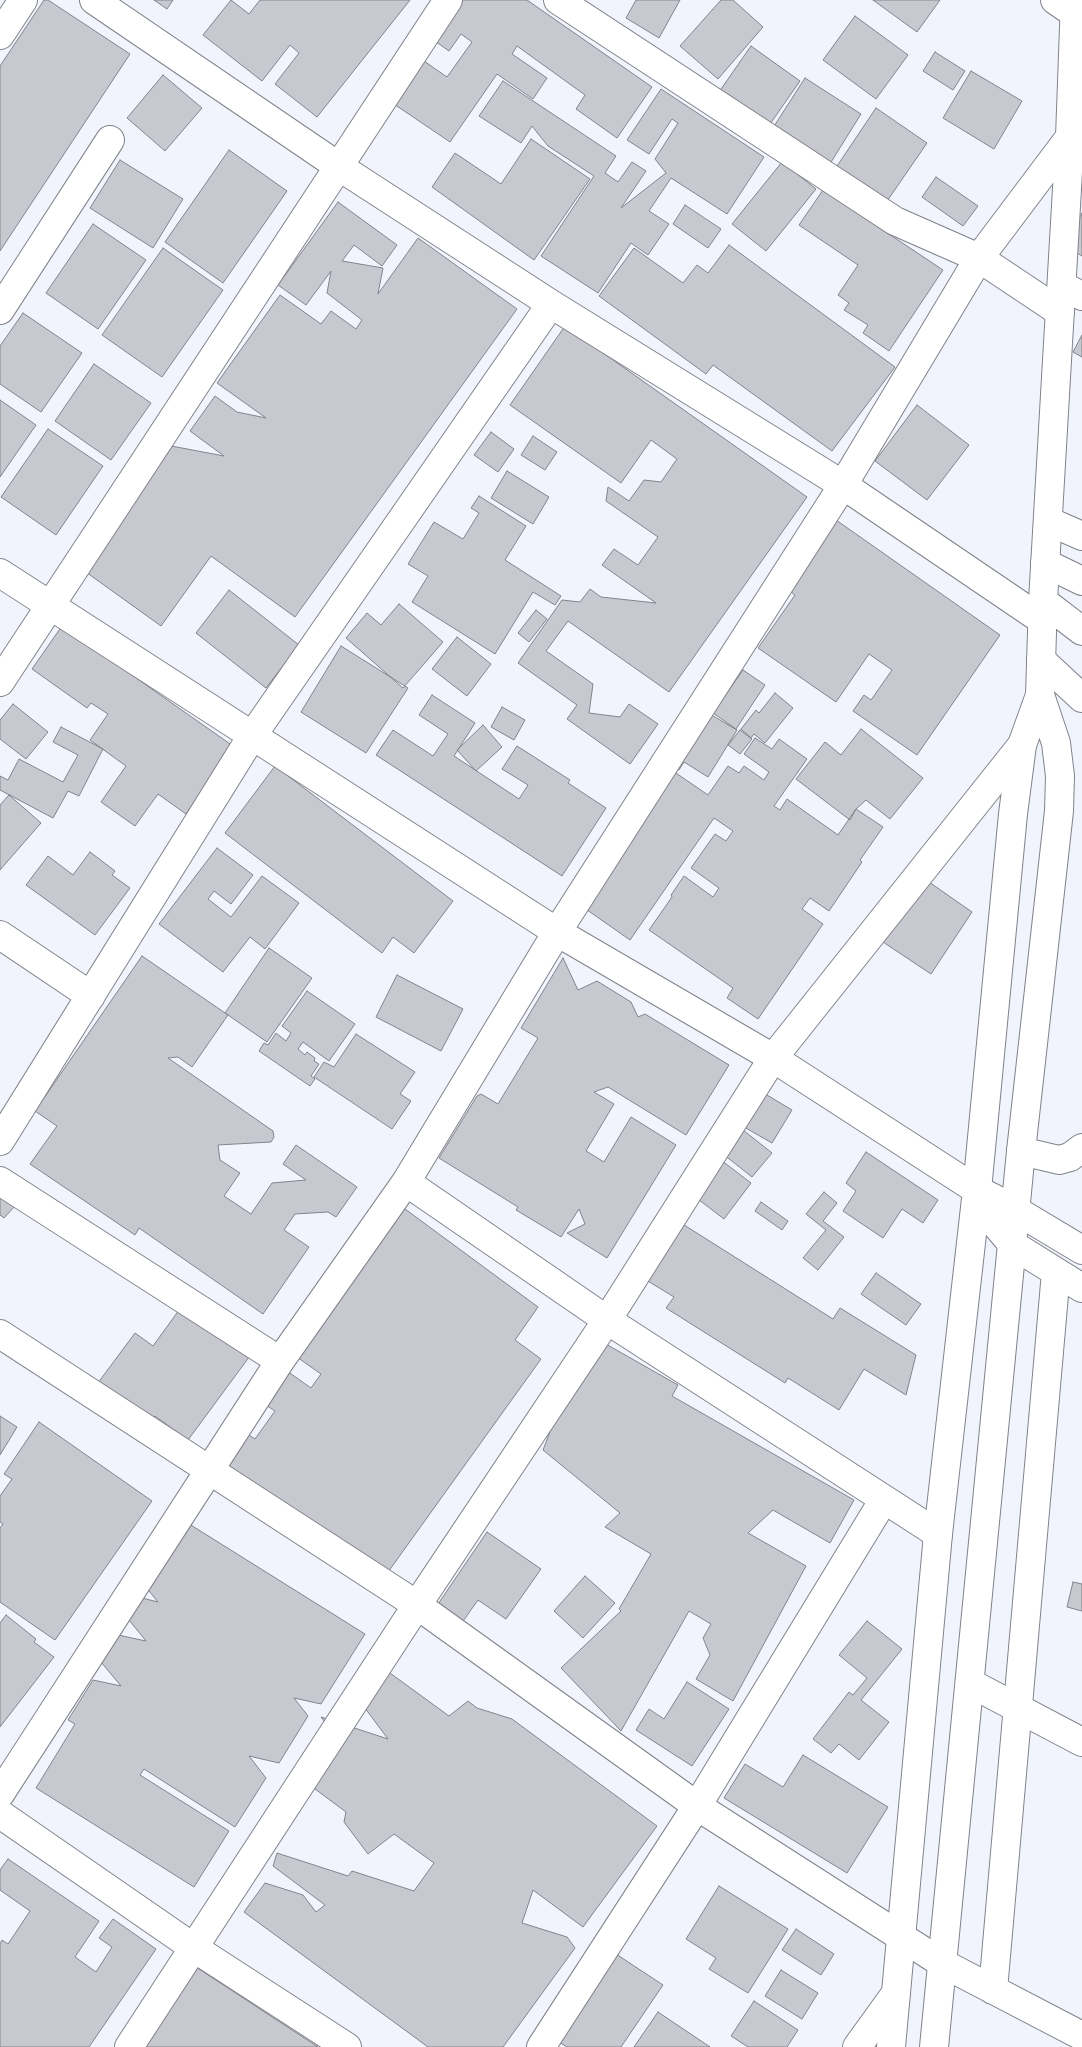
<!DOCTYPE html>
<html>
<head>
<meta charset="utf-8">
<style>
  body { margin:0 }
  canvas { display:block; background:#f2f4fd }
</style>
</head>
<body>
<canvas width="1082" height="2047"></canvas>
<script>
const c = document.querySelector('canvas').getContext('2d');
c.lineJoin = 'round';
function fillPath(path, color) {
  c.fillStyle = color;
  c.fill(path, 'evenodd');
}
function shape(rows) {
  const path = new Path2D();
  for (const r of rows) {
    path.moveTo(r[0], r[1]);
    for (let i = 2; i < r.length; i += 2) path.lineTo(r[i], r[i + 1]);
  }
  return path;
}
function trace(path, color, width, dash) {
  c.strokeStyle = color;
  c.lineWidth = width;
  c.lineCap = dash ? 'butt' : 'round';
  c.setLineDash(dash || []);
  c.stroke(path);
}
const building = shape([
  [44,0,48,0,130,54,0,251,0,66,44,0],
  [154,0,173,0,167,9,154,0],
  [231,0,249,14,260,0,410,0,317,117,275,84,299,53,290,45,262,81,203,35,231,0],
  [458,0,527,0,652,87,617,138,576,109,585,95,517,46,512,54,547,78,533,99,497,74,450,142,391,102,421,59,447,77,472,42,461,34,449,51,425,34,458,0],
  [636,0,680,0,659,38,626,18,636,0],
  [721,0,733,0,763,27,718,79,680,46,721,0],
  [873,0,940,0,917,32,873,0],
  [855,16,908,55,876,99,823,60,855,16],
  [751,46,800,81,768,127,719,92,751,46],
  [935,52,965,71,953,90,923,71,935,52],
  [971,71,1022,101,994,149,943,118,971,71],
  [163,75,202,108,165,151,127,118,163,75],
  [805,78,861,114,828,167,771,131,805,78],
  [503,81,616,156,605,173,618,182,632,162,646,171,621,208,666,173,655,159,678,123,672,119,649,154,627,140,661,89,764,157,727,214,671,178,649,211,669,224,648,255,631,243,598,293,541,256,594,176,548,146,532,126,521,143,479,116,503,81],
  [876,108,927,143,883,207,833,172,876,108],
  [531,139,590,179,534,260,432,187,455,153,501,184,531,139],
  [229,150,287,191,223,283,165,242,229,150],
  [120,160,183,199,153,248,90,208,120,160],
  [782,162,816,189,766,251,732,224,782,162],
  [936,177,978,206,963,226,922,197,936,177],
  [823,190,943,270,889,351,863,333,868,325,844,310,849,303,838,295,858,265,799,225,823,190],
  [338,202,397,245,382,266,354,245,342,261,383,268,378,294,418,238,517,309,295,617,211,556,161,626,83,570,166,445,224,456,190,431,215,396,237,412,266,418,217,383,280,295,321,324,331,311,356,329,362,320,327,293,331,271,306,305,278,285,338,202],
  [685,205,721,229,708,248,673,224,685,205],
  [1082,213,1082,256,1064,245,1082,213],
  [93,224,146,260,98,329,46,293,93,224],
  [729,245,895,367,832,451,713,365,706,374,599,296,634,248,683,283,697,265,708,273,729,245],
  [163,248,223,290,162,377,102,335,163,248],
  [23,313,82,353,41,412,0,384,0,346,23,313],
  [565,326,807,497,669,692,568,621,546,651,593,684,589,713,620,717,629,704,658,724,630,764,567,719,577,705,518,663,562,600,580,602,590,589,601,597,656,603,602,565,614,549,638,565,658,537,606,501,608,487,629,501,644,480,661,482,677,459,651,440,621,483,510,405,565,326],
  [1082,335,1082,357,1073,352,1082,335],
  [94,364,151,403,111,460,55,421,94,364],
  [0,400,36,425,0,477,0,400],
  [917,405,969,445,927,500,875,461,917,405],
  [48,429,103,466,56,535,1,497,48,429],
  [491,432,514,449,498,472,474,455,491,432],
  [533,436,557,452,545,470,521,455,533,436],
  [507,471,549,497,533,524,491,498,507,471],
  [479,496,526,526,505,560,561,596,555,605,533,592,495,654,412,602,428,576,408,564,434,522,463,539,479,513,471,508,479,496],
  [836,520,1000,635,917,755,853,711,864,695,871,700,892,670,869,654,836,702,758,648,795,595,787,589,836,520],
  [229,590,299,645,266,688,196,633,229,590],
  [399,604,443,642,403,688,346,638,367,613,381,625,399,604],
  [536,610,547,619,529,642,518,633,536,610],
  [62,626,233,746,186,814,158,794,135,826,101,802,126,766,90,740,108,714,91,703,87,708,32,669,62,626],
  [457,637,491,664,467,696,432,669,457,637],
  [341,646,408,688,366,753,301,712,341,646],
  [743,670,765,685,736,729,713,713,743,670],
  [775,693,793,708,765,743,754,734,751,738,741,729,756,710,759,713,775,693],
  [432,695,475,723,454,756,519,799,528,785,502,769,517,746,570,780,568,783,606,808,562,876,376,755,393,730,433,756,448,734,419,715,432,695],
  [13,704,48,732,26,759,0,739,0,720,13,704],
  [502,707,525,720,514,740,491,727,502,707],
  [708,713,737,730,708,777,684,762,679,770,670,764,708,713],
  [483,725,502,747,476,771,457,750,483,725],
  [61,727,103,749,79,796,68,791,53,818,0,790,0,776,8,780,19,759,63,782,78,755,53,742,61,727],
  [861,729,923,778,890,819,866,800,856,809,850,820,796,779,825,742,841,755,861,729],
  [740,730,752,739,740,754,728,745,740,730],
  [755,738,772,749,779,739,807,759,774,806,780,810,787,799,838,835,856,809,883,827,860,860,862,862,829,911,810,898,802,909,823,924,758,1019,727,998,733,988,649,930,672,897,671,895,684,876,713,897,719,888,691,868,715,834,726,841,733,831,714,818,630,940,580,905,673,771,708,795,728,766,739,773,744,766,764,780,769,772,744,754,755,738],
  [275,766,453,901,414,953,393,937,382,953,225,833,275,766],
  [9,795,41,823,0,870,0,805,9,795],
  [217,848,253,875,231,904,214,891,208,899,231,917,262,876,299,903,265,949,250,937,223,972,159,924,217,848],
  [90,852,115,871,112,875,130,888,95,935,26,885,48,856,73,875,90,852],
  [929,882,972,912,931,974,865,930,929,882],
  [269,948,312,978,267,1042,225,1013,269,948],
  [142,956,228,1015,192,1067,178,1057,168,1058,273,1131,274,1137,271,1142,218,1145,220,1160,240,1173,224,1196,251,1214,272,1183,306,1180,283,1164,296,1145,357,1187,336,1217,328,1212,295,1214,284,1230,309,1247,263,1314,139,1228,135,1235,30,1164,57,1126,35,1111,142,956],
  [563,958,578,990,597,981,631,1002,638,1017,645,1014,729,1065,686,1135,608,1087,594,1092,614,1104,586,1151,604,1162,631,1117,676,1145,607,1258,567,1233,585,1224,579,1209,561,1237,516,1210,518,1207,439,1158,477,1096,481,1094,498,1104,538,1038,521,1028,563,958],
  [397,975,463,1009,441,1051,376,1017,397,975],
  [307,991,355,1024,329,1061,303,1042,298,1049,305,1055,307,1052,315,1058,314,1061,319,1064,311,1076,315,1079,310,1086,259,1051,264,1043,268,1045,276,1033,286,1041,291,1033,282,1026,307,991],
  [356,1034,415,1072,400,1094,411,1101,392,1129,314,1077,324,1062,334,1067,356,1034],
  [757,1089,792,1110,772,1143,737,1123,757,1089],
  [743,1130,772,1153,752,1177,723,1154,743,1130],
  [866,1152,938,1200,923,1223,902,1209,883,1238,843,1211,856,1191,846,1183,866,1152],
  [717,1157,751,1183,724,1219,690,1193,717,1157],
  [0,1185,26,1194,4,1218,0,1215,0,1185],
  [824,1192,837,1203,823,1221,844,1237,818,1270,803,1258,826,1230,806,1214,824,1192],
  [761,1202,788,1221,782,1230,755,1211,761,1202],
  [401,1206,538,1307,515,1340,541,1359,378,1586,209,1471,240,1429,255,1439,275,1411,263,1403,287,1371,311,1388,321,1374,294,1355,401,1206],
  [673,1218,833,1319,840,1308,916,1355,906,1395,864,1369,839,1410,788,1378,785,1383,666,1308,674,1297,638,1275,673,1218],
  [876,1273,921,1304,906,1325,861,1294,876,1273],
  [190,1295,258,1345,188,1440,155,1416,144,1429,92,1391,135,1333,153,1346,190,1295],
  [597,1339,678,1385,672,1396,854,1500,830,1543,773,1510,748,1533,806,1566,733,1701,696,1679,710,1655,703,1638,711,1624,689,1611,621,1731,561,1668,621,1611,619,1609,651,1554,605,1527,620,1513,543,1450,557,1414,597,1339],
  [0,1416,17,1427,0,1455,0,1416],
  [39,1422,152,1501,55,1640,0,1602,0,1528,3,1524,0,1522,0,1496,12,1479,4,1474,39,1422],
  [186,1522,365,1634,321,1704,294,1698,308,1716,279,1763,249,1756,266,1778,235,1827,144,1769,140,1775,229,1831,194,1887,36,1788,75,1724,68,1720,93,1680,121,1686,101,1662,118,1635,146,1641,129,1620,142,1598,158,1602,145,1586,186,1522],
  [487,1532,541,1569,506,1619,478,1600,461,1624,436,1607,487,1532],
  [585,1576,615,1603,583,1638,554,1611,585,1576],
  [1073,1582,1082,1584,1082,1611,1067,1607,1073,1582],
  [6,1615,36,1639,34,1642,54,1657,0,1727,0,1623,6,1615],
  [867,1621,902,1649,861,1700,889,1722,859,1760,839,1744,831,1753,813,1739,849,1692,853,1695,867,1678,839,1655,867,1621],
  [379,1665,449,1716,468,1701,477,1708,512,1719,657,1826,583,1927,533,1890,522,1923,567,1937,575,1948,503,2047,428,2047,244,1912,265,1883,303,1895,316,1912,325,1905,273,1866,277,1853,348,1876,352,1871,414,1891,434,1863,394,1834,368,1854,344,1822,346,1812,311,1786,341,1744,321,1717,388,1739,356,1696,379,1665],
  [687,1682,729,1709,692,1766,636,1730,649,1709,664,1719,687,1682],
  [803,1755,888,1807,847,1873,724,1798,745,1764,783,1787,803,1755],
  [8,1859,99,1921,75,1957,96,1972,112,1947,99,1938,113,1919,156,1949,89,2047,0,2047,0,1944,2,1940,8,1944,30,1911,0,1890,0,1870,8,1859],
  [719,1886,788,1929,748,1993,709,1969,716,1958,686,1939,719,1886],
  [796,1929,834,1954,821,1975,782,1950,796,1929],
  [613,1952,663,1985,621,2047,567,2047,554,2039,613,1952],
  [196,1967,318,2047,144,2047,196,1967],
  [781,1970,818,1993,802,2019,765,1996,781,1970],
  [754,2001,798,2030,787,2047,748,2047,731,2036,754,2001],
  [658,2012,710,2047,634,2047,658,2012]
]);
fillPath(building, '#c8c8d1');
trace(building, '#83838b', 1);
const minor = shape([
  [94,0,338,166,551,304,843,485,1042,620],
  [558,0,895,221,979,258,1060,312],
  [1055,0,1074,13],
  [0,35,23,0],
  [1062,286,1082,296],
  [0,310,110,140],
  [1048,521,1082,536],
  [1045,563,1082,581],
  [0,573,557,932,773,1058,977,1190,1007,1205,1082,1250],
  [1043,601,1082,631],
  [1041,660,1082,698],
  [0,682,448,0],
  [0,935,91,996],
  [0,1141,252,736,551,304],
  [1021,1151,1059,1160,1070,1157,1082,1148],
  [0,1181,280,1361],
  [406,1182,607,1320,938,1534],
  [977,1190,992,1220,1013,1245,1082,1288],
  [0,1334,417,1605,697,1806,942,1963,1082,2036],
  [970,1683,1082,1742],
  [0,1794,280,1361,406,1182,557,932,843,485,979,258,1070,137],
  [0,1814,194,1948,347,2047],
  [993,1990,1056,1272],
  [129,2047,417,1605,607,1320,773,1058,1022,745],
  [541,2047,697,1806,883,1501],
  [857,2047,896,1993]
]);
const major = shape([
  [891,2047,938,1534,977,1190,1013,814,1022,745,1040,695,1043,601,1070,137,1075,0],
  [934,2047,1021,1151,1059,811,1060,776,1056,743,1040,695]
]);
trace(minor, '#81838b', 30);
trace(major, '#81838b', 30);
trace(minor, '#fff', 28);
trace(major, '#fff', 28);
</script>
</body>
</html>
